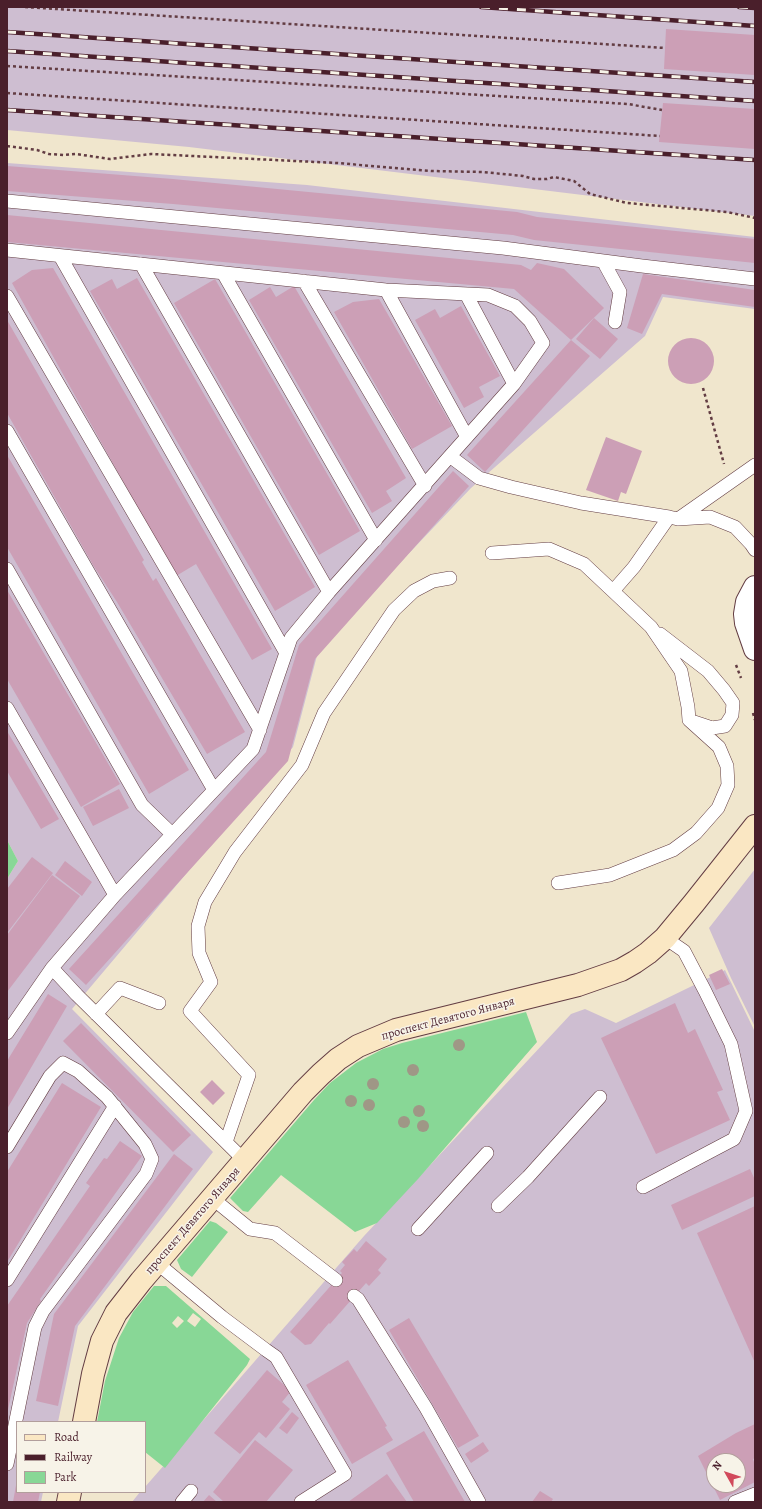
<!DOCTYPE html>
<html>
<head>
<meta charset="utf-8">
<style>
  body { margin:0 }
  #map { position:relative; width:762px; height:1509px; overflow:hidden; background:#f0e6cd; font-family:Alegreya,serif }
  canvas { display:block }
  .frame { position:absolute; inset:0; border:8px solid #4a1f2b; pointer-events:none }
  .legend { position:absolute; left:16px; top:1421px; width:130px; height:72px; box-sizing:border-box; background:#f7f3e8; border:1px solid #b29e9c; margin:0; padding:5px 7px; list-style:none; font-size:12px; color:#4a1f2b }
  .legend li { display:flex; align-items:center; gap:8px; height:20px }
  .legend b { width:20px; border:1px solid #b29e9c }
  .north { position:absolute; left:706px; top:1453px; width:40px; height:40px; box-sizing:border-box; background:#f7f3e8; border:1px solid #b29e9c; border-radius:50%; rotate:309deg; font-size:11px; font-weight:700; line-height:16px; text-align:center; color:#4a1f2b }
  .north::after { content:''; display:block; margin:auto; width:14px; height:18px; background:#d1495b; clip-path:polygon(50% 0,100% 100%,50% 72%,0 100%) }
</style>
</head>
<body>
<div id="map">
<canvas width="762" height="1509"></canvas>
<div class="frame"></div>
<ul class="legend">
<li><b style="height:5px;background:#fae7c3"></b>Road</li>
<li><b style="height:5px;background:#4a1f2b"></b>Railway</li>
<li><b style="height:11px;background:#88d796"></b>Park</li>
</ul>
<div class="north">N</div>
</div>
<script>
const c = document.querySelector('canvas').getContext('2d');
c.lineJoin = 'round';
function fillPath(path, color) {
  c.fillStyle = color;
  c.fill(path, 'evenodd');
}
function shape(rows) {
  const path = new Path2D();
  for (const r of rows) {
    if (r.length === 3) {
      path.moveTo(r[0] + r[2], r[1]);
      path.arc(r[0], r[1], r[2], 0, 2 * Math.PI);
      continue;
    }
    path.moveTo(r[0], r[1]);
    for (let i = 2; i < r.length; i += 2) path.lineTo(r[i], r[i + 1]);
  }
  return path;
}
function trace(path, color, width, dash) {
  c.strokeStyle = color;
  c.lineWidth = width;
  c.lineCap = dash ? 'butt' : 'round';
  c.setLineDash(dash || []);
  c.stroke(path);
}
function write(font, color, halo, rows, align = 'center') {
  c.font = font + ' Alegreya,serif';
  c.lineWidth = 3;
  c.setLineDash([]);
  c.textBaseline = 'middle';
  c.strokeStyle = halo;
  c.fillStyle = color;
  for (const [text, x, y, turn = 0] of rows) {
    c.save();
    c.translate(x, y);
    c.rotate((+turn || 0) * Math.PI / 180);
    c.textAlign = isNaN(turn) ? turn : align;
    if (halo) c.strokeText(text, 0, 0);
    c.fillText(text, 0, 0);
    c.restore();
  }
}
fillPath(shape([
  [7,7,755,7,755,216,189,147,7,130],
  [7,163,307,185,755,237,755,309,663,297,645,336,471,488,319,648,293,747,72,1009,213,1152,78,1326,58,1422,17,1422,17,1492,43,1492,41,1502,7,1502,7,879,18,861,7,840],
  [755,869,755,1027,731,978,709,928],
  [725,970,755,1032,755,1502,132,1502,140,1492,145,1492,145,1487,364,1236,571,1014,585,1009,616,1023],
  [714,1461,738,1461,738,1485,714,1485]
]), '#cebed1');
fillPath(shape([
  [7,840,18,861,7,879],
  [526,1012,537,1042,418,1179,377,1223,355,1232,281,1175,248,1212,243,1211,230,1198,314,1100,330,1083,356,1063,383,1049,402,1043],
  [210,1221,216,1223,228,1232,192,1277,181,1269,177,1260],
  [154,1286,166,1286,250,1359,247,1365,165,1468,145,1452,145,1422,97,1422,105,1381,119,1338,133,1312],
  [193,1313,201,1319,195,1327,187,1321],
  [178,1316,184,1321,177,1328,172,1323]
]), '#88d796');
fillPath(shape([
  [666,29,755,35,755,75,664,69],
  [663,103,755,109,755,149,659,142],
  [7,166,173,179,517,212,537,217,755,239,755,263,534,240,513,235,173,204,7,191],
  [7,215,521,265,531,270,537,263,564,269,604,308,571,340,514,289,7,242],
  [53,268,272,649,252,660,196,564,176,576,12,283,32,270],
  [643,274,755,290,755,307,662,294,642,334,627,328],
  [137,278,315,587,275,611,90,291,112,279,117,289],
  [215,279,360,531,319,555,174,303],
  [294,286,406,478,386,491,392,501,372,513,249,300,270,287,276,297],
  [379,299,452,426,412,449,334,312,353,302],
  [461,306,500,376,479,387,484,397,464,408,415,320,435,309,440,318],
  [594,318,618,339,600,359,576,339],
  [7,320,144,560,142,562,153,581,156,578,245,732,207,754,117,602,93,565,7,413],
  [691,361,23],
  [571,340,590,356,485,472,467,455],
  [606,437,642,451,626,494,621,492,618,501,586,490],
  [7,455,189,770,149,794,7,547],
  [453,471,469,486,315,659,288,761,86,985,69,969,266,752,299,645],
  [7,590,120,784,81,807,7,679],
  [7,731,59,819,41,829,7,771],
  [119,789,129,808,93,826,83,807],
  [32,857,53,873,7,933,7,889],
  [65,861,92,882,82,896,55,875],
  [52,875,80,896,7,992,7,935],
  [722,969,730,984,716,990,709,975],
  [48,994,67,1006,7,1109,7,1061],
  [675,1003,688,1033,695,1029,723,1090,717,1092,730,1120,656,1154,601,1038],
  [81,1023,191,1135,173,1152,63,1041],
  [212,1080,225,1093,213,1105,200,1092],
  [62,1083,101,1107,7,1262,7,1172],
  [120,1141,142,1156,40,1299,41,1301,27,1323,7,1414,7,1306,90,1186,86,1183,104,1158,107,1159],
  [174,1154,193,1169,75,1326,58,1406,36,1401,54,1314],
  [750,1169,755,1180,755,1196,682,1230,671,1205],
  [755,1206,755,1363,697,1233],
  [366,1241,387,1259,378,1270,381,1273,369,1286,366,1283,330,1324,329,1323,311,1344,305,1345,290,1332,342,1273,340,1271,345,1265,342,1262,354,1249,357,1252],
  [409,1318,479,1436,458,1448,389,1330],
  [348,1360,387,1426,385,1427,393,1440,352,1464,306,1385],
  [267,1370,291,1391,282,1402,290,1409,266,1438,259,1432,240,1454,214,1433],
  [292,1412,299,1418,287,1434,279,1428],
  [755,1424,755,1458,753,1459,755,1465,755,1482,720,1500,698,1456,736,1433],
  [714,1461,738,1461,738,1485,714,1485],
  [424,1431,465,1502,414,1502,386,1453],
  [255,1440,293,1470,266,1502,224,1502,213,1492],
  [483,1442,489,1451,471,1463,465,1454],
  [387,1474,407,1502,348,1502],
  [16,1485,17,1492,40,1492,38,1502,13,1502],
  [540,1491,553,1499,551,1502,532,1502],
  [209,1495,217,1502,203,1502]
]), '#cc9fb6');
const lane = shape([
  [7,201,503,248,642,266,755,279],
  [7,250,386,290,488,295,515,306,530,321,543,343,514,384,329,592,291,638,253,749,115,895,52,968,7,1033],
  [60,256,286,653],
  [603,261,620,292,615,322],
  [141,264,329,592],
  [223,273,376,540],
  [304,281,425,486],
  [386,290,467,437],
  [466,294,514,384],
  [7,296,260,730],
  [7,431,214,790],
  [451,457,479,478,511,487,581,503,669,517,678,519,710,517,735,527,751,544,755,550],
  [678,519,755,465],
  [492,553,549,549,584,564,651,627,681,671,688,707,689,720,719,747,727,766,728,785,718,808,696,833,673,850,610,875,558,883],
  [7,569,142,805,172,834],
  [613,591,634,567,669,517],
  [660,634,708,671,724,690,733,703,732,715,725,726,712,728,694,722],
  [7,708,115,895],
  [52,968,77,995,244,1160],
  [96,1014,120,988,159,1003],
  [226,1142,249,1075,190,1011,211,982,199,953,198,926,205,902,235,852,302,765,324,713,394,610,414,591,433,581,450,578],
  [7,1147,50,1076,63,1063,78,1071,107,1097,145,1144,152,1159,146,1174,43,1311,35,1327,7,1464],
  [643,1187,734,1139,746,1111,731,1044,705,991,684,951,665,938],
  [212,1198,250,1229,275,1233,336,1280],
  [498,1206,528,1177,600,1097],
  [418,1229,487,1153],
  [157,1263,222,1317,266,1350,276,1357,345,1474,301,1502],
  [7,1280,115,1106],
  [354,1296,358,1299,426,1408,479,1502],
  [182,1502,191,1491],
  [735,1502,755,1494]
]);
const street = shape([
  [755,587,747,602,745,614,746,623,755,649]
]);
const secondary = shape([
  [84,1422,93,1374,102,1341,116,1313,141,1281,303,1092,321,1074,338,1059,358,1046,396,1030,578,985,621,970,635,962,648,953,665,938,694,903,755,826],
  [68,1502,70,1492]
]);
trace(lane, '#633d43', 14);
trace(street, '#633d43', 24);
trace(secondary, '#633d43', 24);
trace(shape([
  [25,7,665,48],
  [7,66,628,104,662,110],
  [7,93,660,136],
  [7,146,37,150,49,154,64,155,76,154,110,159,151,154,337,163,431,171,483,172,523,176,534,179,547,179,554,177,574,181,590,194,627,203,727,212,755,218],
  [703,388,724,464],
  [736,665,741,678],
  [753,713,755,720]
]), '#633d43', 2.5, [3, 3]);
trace(lane, '#fff', 13);
trace(street, '#fff', 22);
trace(secondary, '#fae7c3', 22);
const rail = shape([
  [481,7,755,26],
  [739,7,755,8],
  [7,32,755,82],
  [7,51,755,101],
  [7,110,755,160]
]);
trace(rail, '#4a1f2b', 4.5);
trace(rail, '#f7f3e8', 3, [9]);
c.fillStyle = '#9f9786';
for (const [x, y] of [
  [459,1045],
  [413,1070],
  [373,1084],
  [351,1101],
  [369,1105],
  [419,1111],
  [404,1122],
  [423,1126]
]) {
  c.beginPath();
  c.arc(x, y, 6, 0, 2 * Math.PI);
  c.fill();
}
write('12px', '#4a1f2b', '#f7f3e8', [
  ["проспект Девятого Января",448,1019,-15],
  ["проспект Девятого Января",193,1221,-49]
]);
</script>
</body>
</html>
